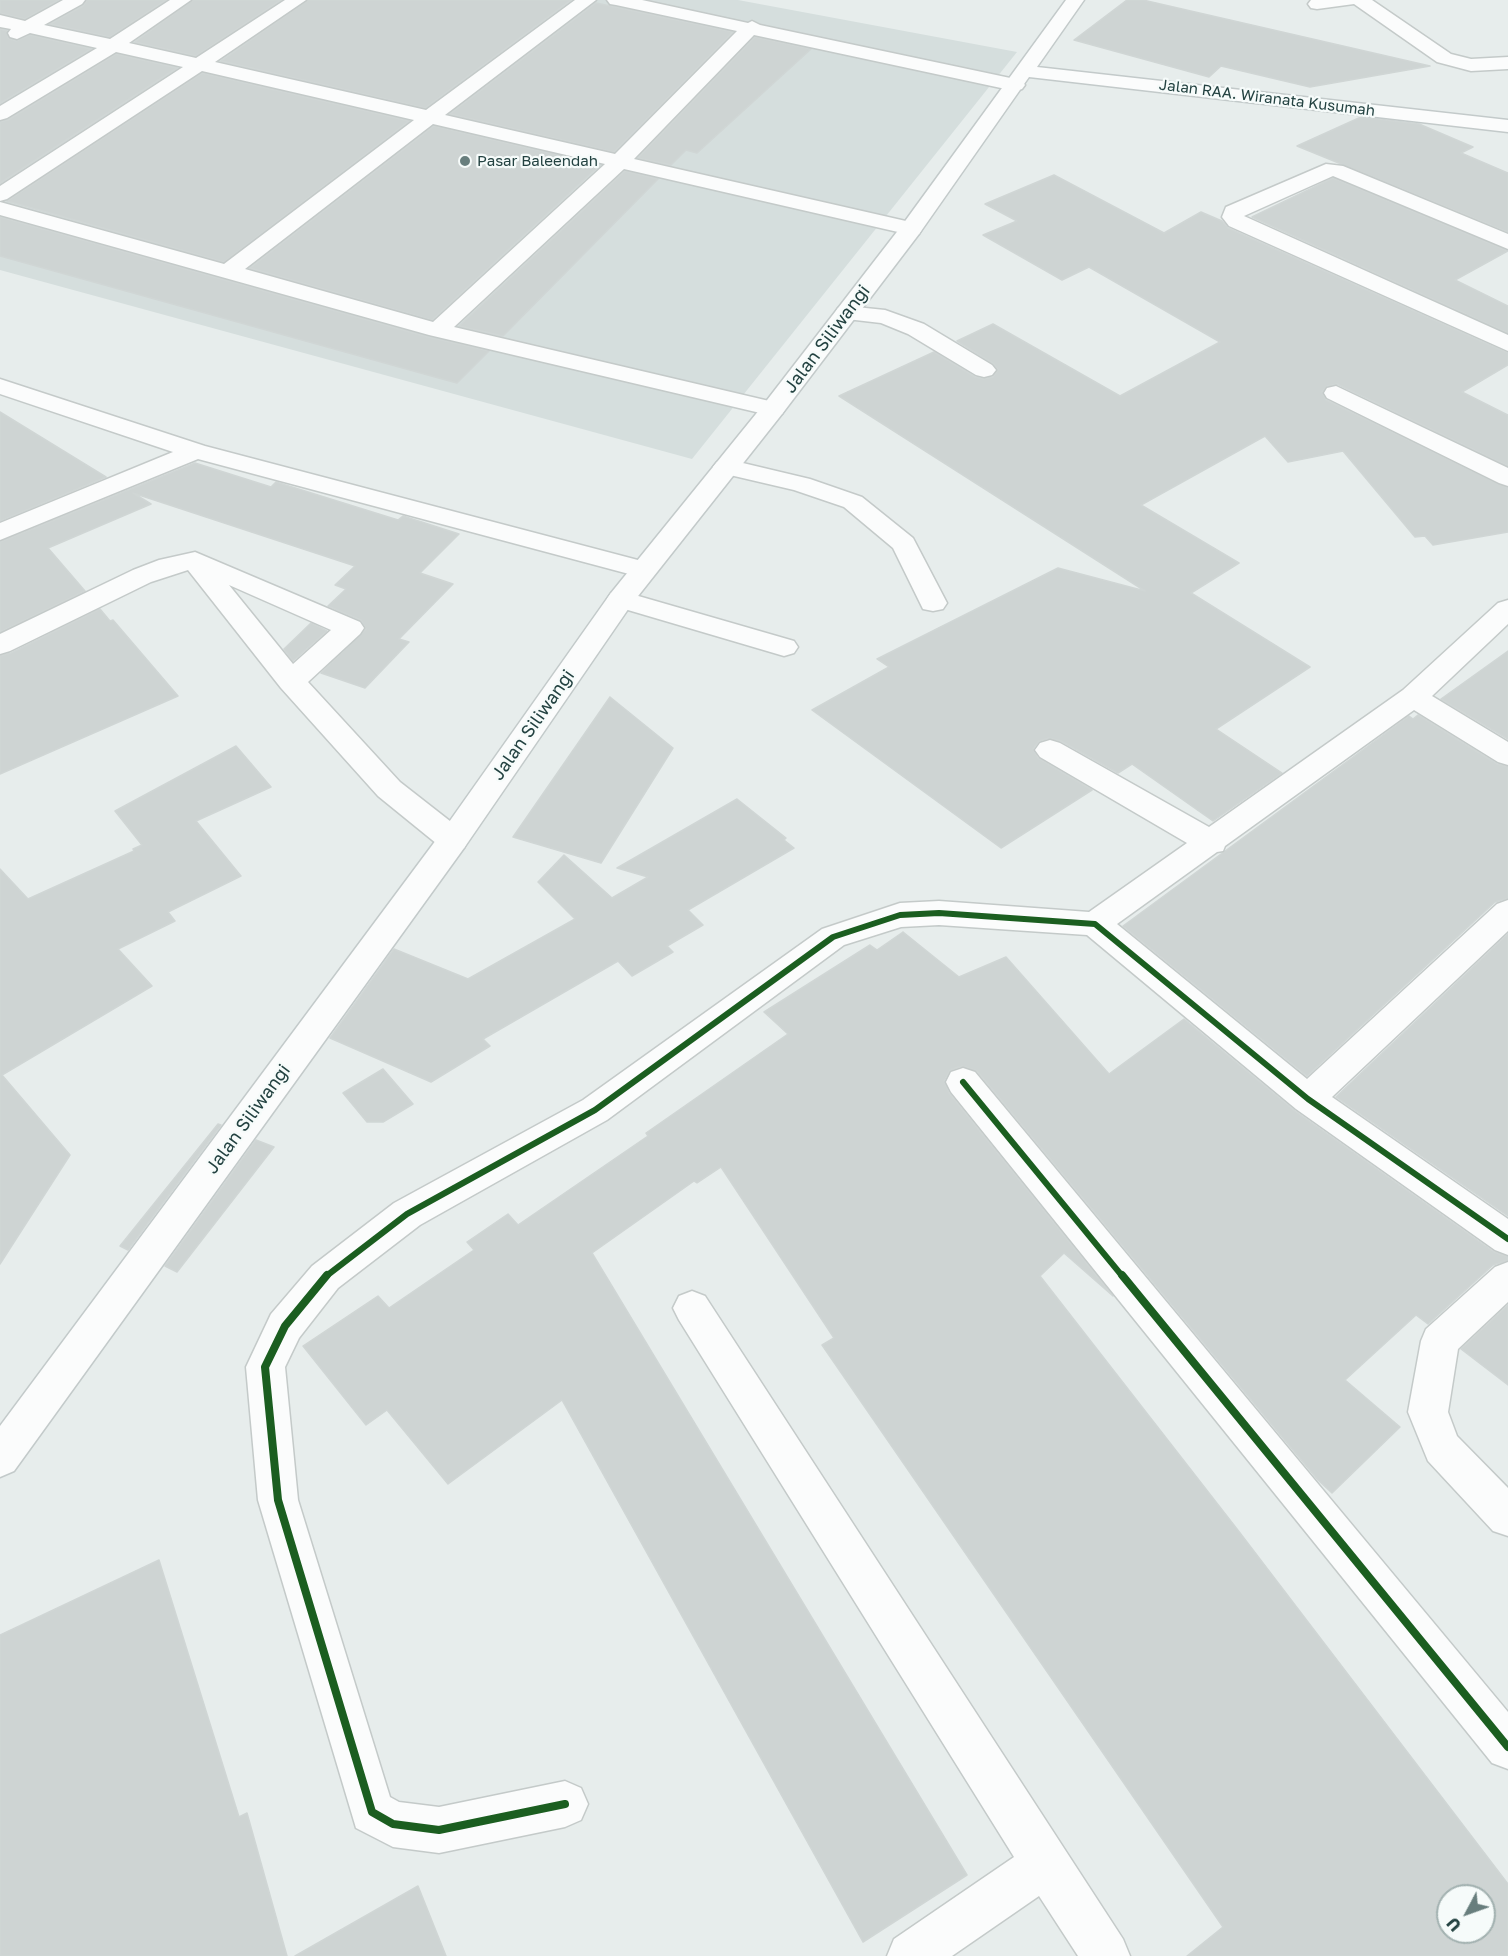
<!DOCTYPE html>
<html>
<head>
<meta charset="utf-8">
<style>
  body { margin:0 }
  #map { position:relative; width:1508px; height:1956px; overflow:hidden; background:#e7edec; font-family:"Golos Text",sans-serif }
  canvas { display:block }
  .north { position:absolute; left:1436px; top:1884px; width:60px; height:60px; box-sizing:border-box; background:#f6fbfa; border:2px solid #a2b1b0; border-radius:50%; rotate:229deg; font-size:16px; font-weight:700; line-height:24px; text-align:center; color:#234241 }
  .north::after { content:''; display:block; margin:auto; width:21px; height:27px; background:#687e7d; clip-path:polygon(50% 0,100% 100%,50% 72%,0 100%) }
</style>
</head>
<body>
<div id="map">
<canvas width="1508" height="1956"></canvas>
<div class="north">U</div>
</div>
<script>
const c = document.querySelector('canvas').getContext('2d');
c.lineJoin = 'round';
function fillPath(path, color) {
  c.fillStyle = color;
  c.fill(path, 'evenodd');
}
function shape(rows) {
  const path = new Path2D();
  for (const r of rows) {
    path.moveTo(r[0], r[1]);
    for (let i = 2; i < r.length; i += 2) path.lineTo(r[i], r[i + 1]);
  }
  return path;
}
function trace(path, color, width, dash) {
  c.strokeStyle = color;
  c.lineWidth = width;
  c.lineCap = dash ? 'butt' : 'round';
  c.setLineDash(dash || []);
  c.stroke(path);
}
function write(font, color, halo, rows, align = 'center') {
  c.font = font + ' "Golos Text",sans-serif';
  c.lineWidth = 4.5;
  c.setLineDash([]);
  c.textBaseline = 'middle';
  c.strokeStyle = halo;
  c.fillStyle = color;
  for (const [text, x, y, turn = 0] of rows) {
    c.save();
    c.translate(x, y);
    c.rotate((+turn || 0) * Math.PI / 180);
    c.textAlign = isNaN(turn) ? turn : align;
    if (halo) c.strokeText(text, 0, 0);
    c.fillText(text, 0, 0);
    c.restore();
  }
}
fillPath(shape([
  [0,0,738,0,1017,52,692,459,0,270]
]), '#d5dedd');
const building = shape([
  [0,0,58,0,25,19,0,13,0,0],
  [87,0,166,0,110,37,50,24,83,6,87,0],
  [193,0,281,0,196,56,135,42,193,0],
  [308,0,571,0,425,108,221,61,308,0],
  [1127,0,1143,0,1430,66,1310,87,1221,66,1209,77,1074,40,1127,0],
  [596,3,733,32,614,152,450,114,596,3],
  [0,29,7,31,8,38,16,41,30,35,91,49,0,103,0,29],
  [755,37,811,49,697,153,686,150,671,165,638,158,755,37],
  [116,54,177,68,0,183,0,122,8,120,116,54],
  [202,73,409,121,224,262,7,201,202,73],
  [1361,117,1419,124,1473,147,1461,153,1508,173,1508,232,1297,146,1361,117],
  [434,126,600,165,432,320,250,268,434,126],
  [625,171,658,179,503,336,459,326,625,171],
  [1054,175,1164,233,1201,212,1222,221,1228,228,1508,353,1508,365,1462,392,1508,415,1508,466,1337,384,1327,386,1322,392,1326,400,1508,488,1508,532,1433,545,1425,536,1415,537,1343,451,1288,462,1265,436,1141,505,1239,563,1191,593,1310,667,1216,729,1282,773,1213,821,1132,764,1118,773,1061,741,1049,738,1039,741,1033,749,1038,758,1092,790,1001,848,812,710,889,667,877,659,1058,568,1145,591,839,396,934,352,975,377,983,379,993,377,998,370,994,364,957,341,993,324,1120,396,1220,342,1089,267,1062,280,983,235,1017,221,985,204,1054,175],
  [1333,178,1508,251,1455,280,1508,306,1508,333,1252,217,1333,178],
  [0,217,428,337,489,351,457,383,435,377,0,256,0,217],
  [0,412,88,466,106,477,0,521,0,412],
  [195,463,271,487,276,482,398,520,403,516,459,534,420,573,453,584,399,639,409,642,365,688,321,673,366,629,361,620,328,606,346,589,335,585,355,566,133,493,151,504,48,548,85,591,0,632,0,542,195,463],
  [100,609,110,621,113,620,178,696,0,774,0,656,11,653,100,609],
  [311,623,327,631,293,661,284,649,311,623],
  [1508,651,1508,739,1441,699,1508,651],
  [610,697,673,748,601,863,513,837,610,697],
  [1418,715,1497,764,1508,767,1508,898,1495,902,1307,1076,1123,926,1409,716,1413,719,1418,715],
  [236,746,271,787,196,821,241,876,168,912,175,921,118,949,152,986,2,1075,70,1155,0,1264,0,869,28,899,134,851,133,849,142,845,115,811,236,746],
  [737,799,786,838,784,840,794,848,688,910,703,925,667,946,673,952,632,976,618,961,483,1039,490,1046,431,1082,330,1038,394,949,468,979,575,919,538,882,564,855,612,898,648,877,617,868,737,799],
  [903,932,959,977,1006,957,1109,1074,1184,1019,1295,1111,1494,1252,1508,1257,1508,1260,1493,1265,1428,1324,1416,1315,1345,1380,1400,1427,1332,1493,1318,1480,977,1071,962,1066,950,1070,944,1081,949,1093,1113,1296,1064,1253,1040,1276,1237,1529,1508,1884,1508,1956,1187,1956,1223,1927,822,1345,834,1338,721,1167,697,1183,694,1181,592,1253,967,1875,863,1942,562,1400,448,1484,387,1410,366,1425,303,1346,378,1296,389,1308,474,1250,467,1242,508,1214,518,1225,648,1136,646,1133,788,1034,764,1012,870,945,877,950,903,932],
  [1448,1896,1484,1896,1484,1932,1448,1932,1448,1896],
  [1508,934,1508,1216,1336,1097,1508,934],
  [383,1069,413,1104,383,1122,367,1122,343,1093,383,1069],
  [218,1124,221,1125,128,1250,120,1246,218,1124],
  [256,1140,274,1147,177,1272,165,1266,256,1140],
  [1508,1305,1508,1385,1461,1349,1508,1305],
  [159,1560,239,1817,247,1813,287,1956,0,1956,0,1635,159,1560],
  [418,1886,446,1956,295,1956,418,1886]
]);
fillPath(building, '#ced4d3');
trace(building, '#d0d6d5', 1.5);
const lane = shape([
  [63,0,85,0,82,4,44,25,110,39,170,0,191,0,129,43,196,58,285,0,306,0,215,62,426,110,575,0,596,0,445,115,615,154,737,31,616,5,610,4,607,0,642,0,748,23,752,21,760,25,1015,79,1022,81,1025,85,1022,89,1015,91,754,35,634,159,919,224,922,229,919,234,911,235,624,169,454,327,782,404,785,409,782,414,773,416,429,335,0,215,0,202,224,264,414,120,202,71,7,199,0,201,0,186,183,67,116,52,7,118,0,120,0,106,97,48,30,33,17,39,10,37,8,33,11,29,0,27,0,15,25,21,63,0],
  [433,124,605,164,433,322,245,269,433,124],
  [846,306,885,310,924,324,992,365,996,370,992,375,984,377,976,375,908,334,881,323,838,318,835,313,838,308,846,306],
  [1336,386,1508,468,1508,486,1499,483,1327,398,1324,393,1327,388,1336,386],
  [726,459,810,479,862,497,913,538,947,603,943,609,933,611,923,609,893,548,844,507,794,490,717,472,713,467,717,462,726,459],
  [621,591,794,641,798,647,794,653,784,656,611,605,607,599,611,593,621,591]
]);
const street = shape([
  [1311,0,1372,0,1451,54,1471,59,1508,57,1508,69,1471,71,1437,62,1354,4,1317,9,1311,8,1308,4,1311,0],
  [1326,164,1343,166,1508,234,1508,249,1333,176,1244,216,1508,335,1508,351,1229,226,1222,217,1226,207,1326,164],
  [0,379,205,446,653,564,657,570,653,576,644,578,198,459,0,540,0,523,173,452,0,394,0,379],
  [195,552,360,622,364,628,360,634,308,682,400,782,464,832,468,840,464,848,453,851,442,848,378,796,281,688,188,570,151,582,10,651,0,654,0,634,133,570,159,560,195,552],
  [229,585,331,630,293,664,229,585],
  [1508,600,1508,624,1432,696,1508,742,1508,765,1498,762,1414,710,1225,846,1223,851,1217,852,1117,924,1307,1079,1497,904,1508,900,1508,931,1332,1097,1508,1219,1508,1255,1495,1250,1296,1109,1087,935,939,925,901,927,844,945,607,1120,420,1225,338,1288,299,1338,285,1367,298,1500,390,1797,399,1802,439,1807,565,1781,581,1788,588,1804,581,1820,565,1827,439,1853,393,1847,356,1828,258,1500,246,1367,271,1314,312,1266,394,1203,583,1100,822,929,900,903,939,901,1089,912,1187,843,1040,757,1035,750,1040,743,1050,740,1060,743,1209,827,1403,690,1498,603,1508,600],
  [963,1068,975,1072,1508,1712,1508,1769,1492,1763,951,1092,946,1082,951,1072,963,1068],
  [1508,1262,1508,1302,1458,1349,1448,1412,1457,1436,1508,1488,1508,1536,1493,1531,1428,1461,1408,1412,1421,1341,1426,1329,1495,1267,1508,1262],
  [692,1291,705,1296,1123,1939,1130,1956,1078,1956,1039,1896,952,1956,887,1956,894,1939,1014,1857,679,1320,673,1308,679,1296,692,1291]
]);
const secondary = shape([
  [1066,0,1084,0,1037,67,1508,120,1508,132,1029,77,919,234,782,414,631,605,464,848,14,1471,0,1477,0,1426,442,832,611,593,764,404,903,224,1066,0]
]);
trace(lane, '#c4cac9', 3);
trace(street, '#c4cac9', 3);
trace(secondary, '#c3caca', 3);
fillPath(lane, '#fbfcfc');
fillPath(street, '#fbfcfc');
fillPath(secondary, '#fbfcfc');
trace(shape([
  [963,1082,1123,1277],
  [325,1277,407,1214,595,1110,833,937,900,915,939,913,1095,924,1308,1099,1508,1239]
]), '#1b5e20', 6);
trace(shape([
  [327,1275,285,1326,265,1367,278,1500,372,1812,393,1824,439,1830,565,1804],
  [1122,1275,1508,1747]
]), '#1b5e20', 8);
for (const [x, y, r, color] of [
  [465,161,6,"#687e7d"]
]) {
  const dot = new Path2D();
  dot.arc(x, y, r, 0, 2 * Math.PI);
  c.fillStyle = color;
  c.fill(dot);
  trace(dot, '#f6fbfa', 2);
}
write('15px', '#234241', '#f6fbfa', [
  ["Jalan RAA. Wiranata Kusumah",1267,98,7]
]);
write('15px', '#234241', '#f6fbfa', [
  ["Pasar Baleendah",477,161]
], 'left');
write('18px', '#234241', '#f6fbfa', [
  ["Jalan Siliwangi",827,339,-53],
  ["Jalan Siliwangi",533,725,-55],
  ["Jalan Siliwangi",248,1119,-54]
]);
</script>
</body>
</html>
